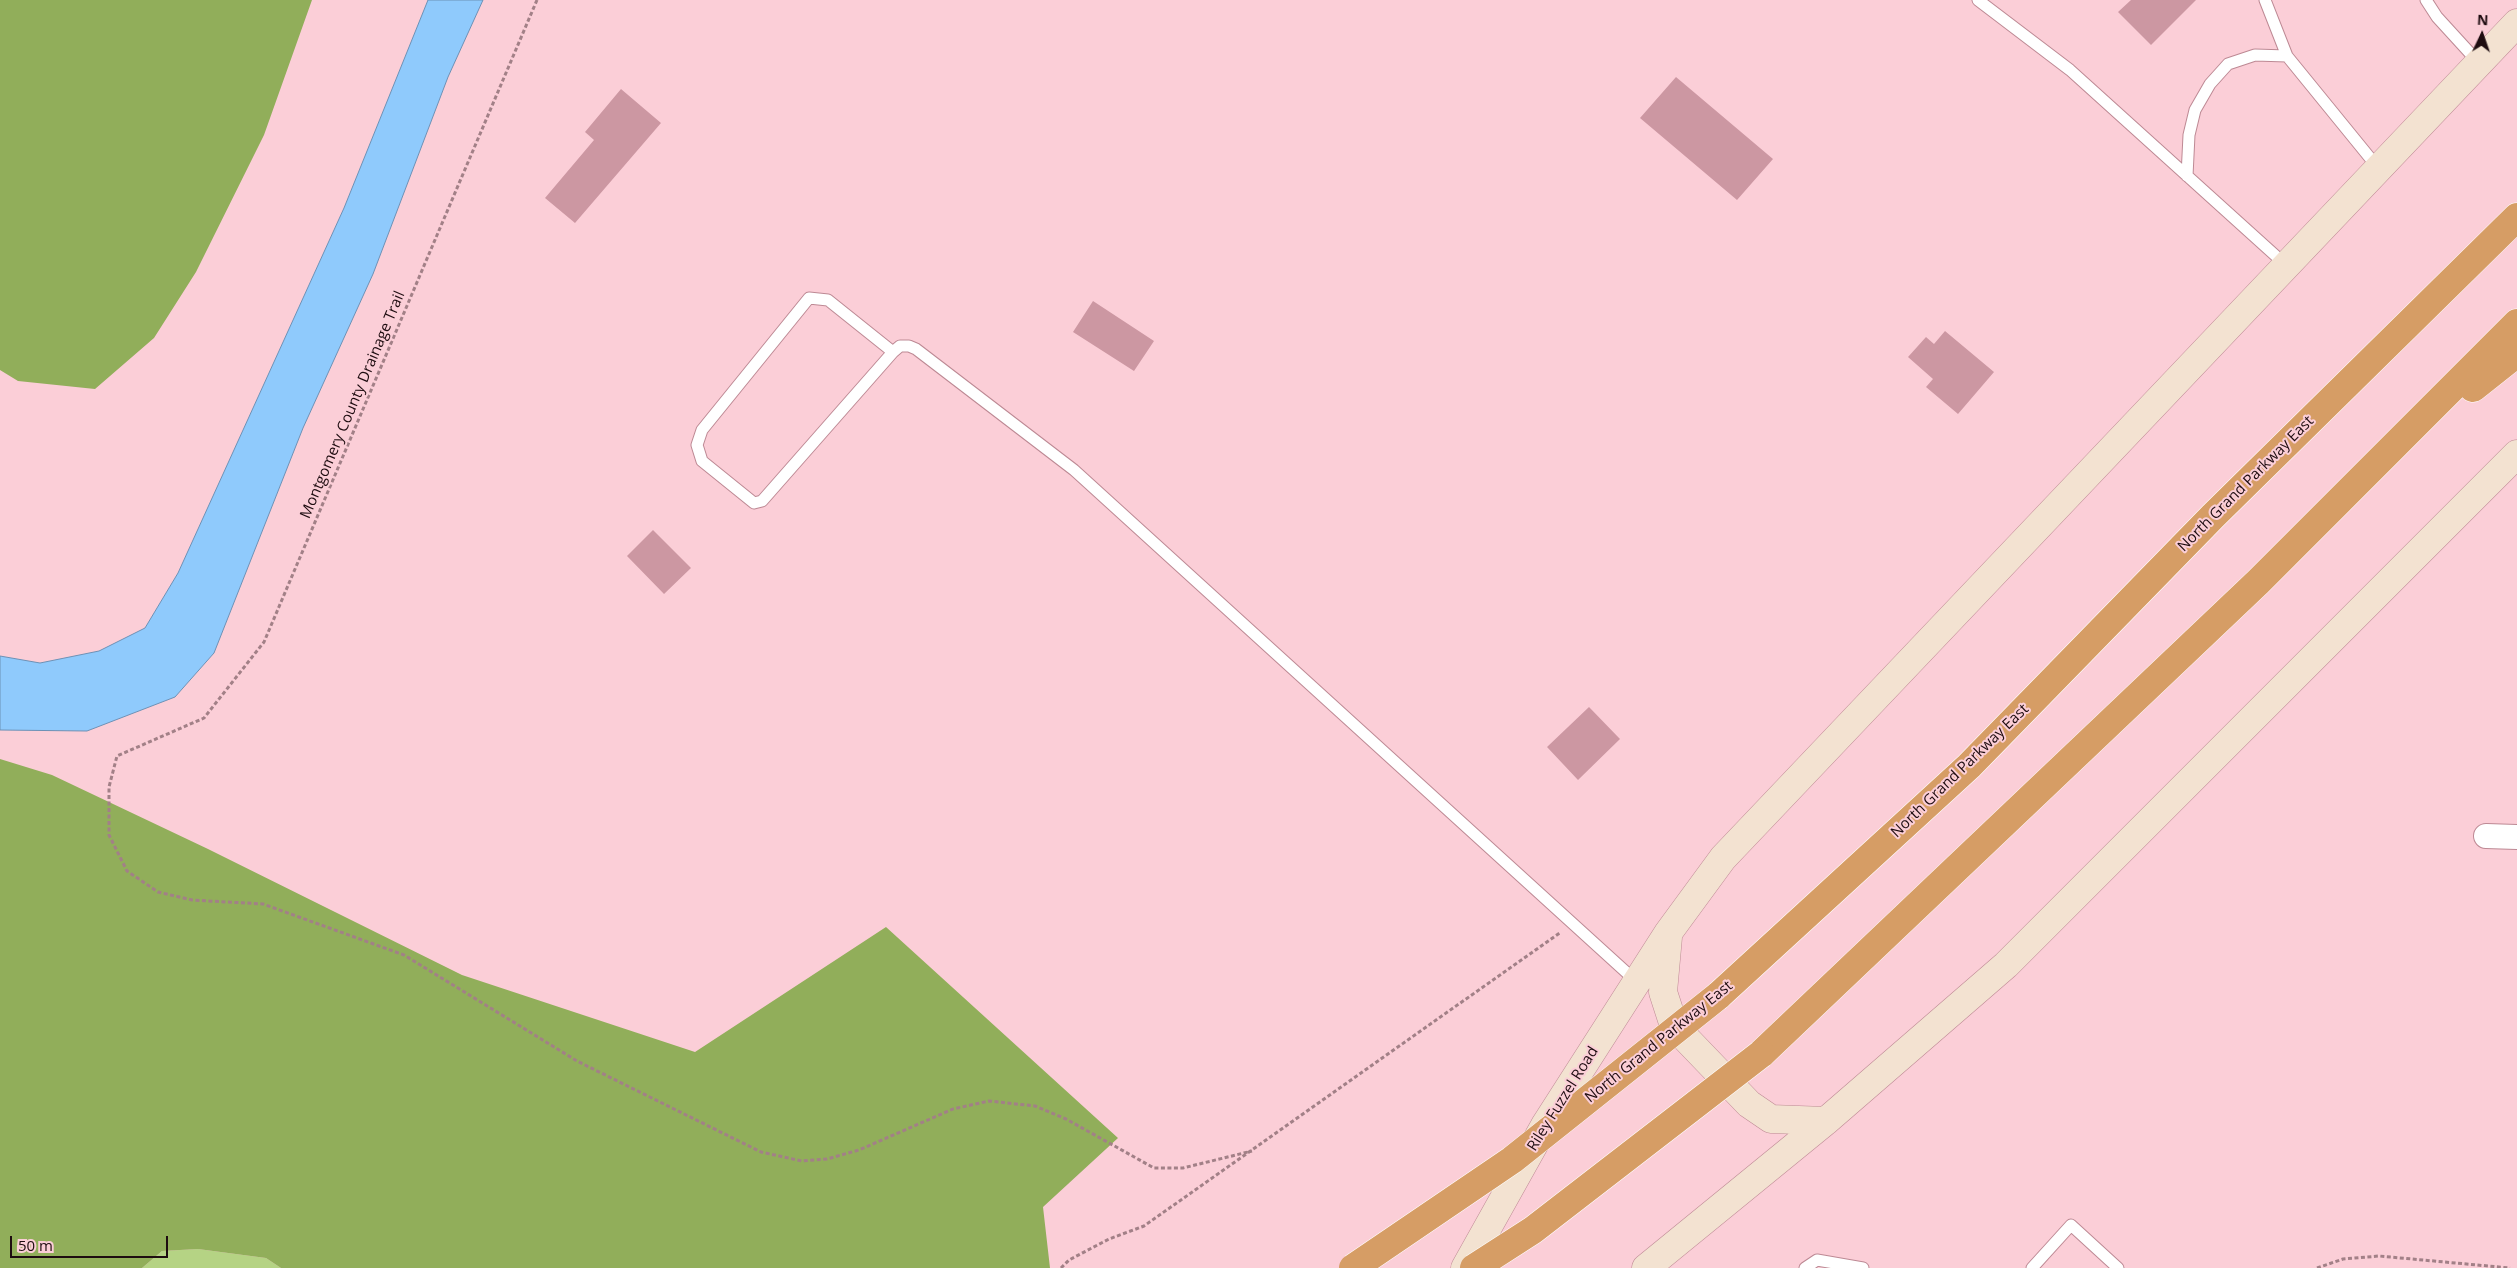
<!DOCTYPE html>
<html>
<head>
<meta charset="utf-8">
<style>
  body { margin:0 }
  #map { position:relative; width:2517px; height:1268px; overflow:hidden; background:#fbced7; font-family:"Open Sans",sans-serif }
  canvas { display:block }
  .north { position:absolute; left:2457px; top:10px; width:50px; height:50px; -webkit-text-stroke:4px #fbced7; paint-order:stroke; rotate:3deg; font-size:14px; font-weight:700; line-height:20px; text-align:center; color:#1e0c10 }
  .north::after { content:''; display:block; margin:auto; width:18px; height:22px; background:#1e0c10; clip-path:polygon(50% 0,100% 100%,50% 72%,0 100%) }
  .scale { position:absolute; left:10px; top:1236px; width:158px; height:22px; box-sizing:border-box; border:2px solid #1e0c10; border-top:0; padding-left:6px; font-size:15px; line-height:18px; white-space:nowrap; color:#1e0c10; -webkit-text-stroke:4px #fbced7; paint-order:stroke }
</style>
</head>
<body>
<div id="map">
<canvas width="2517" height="1268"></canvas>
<div class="north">N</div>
<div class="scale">50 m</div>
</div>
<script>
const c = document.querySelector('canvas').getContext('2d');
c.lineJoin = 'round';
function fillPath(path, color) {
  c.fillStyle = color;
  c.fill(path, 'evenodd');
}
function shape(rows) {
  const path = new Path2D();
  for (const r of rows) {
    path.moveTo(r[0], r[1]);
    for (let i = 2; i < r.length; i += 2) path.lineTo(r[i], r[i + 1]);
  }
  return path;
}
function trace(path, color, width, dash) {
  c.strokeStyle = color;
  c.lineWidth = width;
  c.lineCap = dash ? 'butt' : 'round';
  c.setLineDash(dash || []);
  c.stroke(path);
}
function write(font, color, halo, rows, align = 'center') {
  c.font = font + ' "Open Sans",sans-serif';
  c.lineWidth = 4;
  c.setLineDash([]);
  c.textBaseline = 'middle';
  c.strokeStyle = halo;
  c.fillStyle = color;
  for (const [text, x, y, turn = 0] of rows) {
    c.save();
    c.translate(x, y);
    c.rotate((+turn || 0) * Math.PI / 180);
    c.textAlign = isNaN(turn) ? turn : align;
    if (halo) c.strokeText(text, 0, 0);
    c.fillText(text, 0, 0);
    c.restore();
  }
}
fillPath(shape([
  [198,1249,266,1258,281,1268,142,1268,162,1251]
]), '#b5d384');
fillPath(shape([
  [0,0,312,0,264,135,196,272,154,338,95,389,18,381,0,370],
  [0,759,52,775,208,849,462,975,695,1052,886,927,1118,1138,1043,1207,1050,1268,281,1268,266,1258,198,1249,162,1251,142,1268,0,1268]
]), '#91ae5a');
const water = shape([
  [428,0,483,0,448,77,373,274,303,428,214,653,175,697,87,731,0,730,0,656,40,663,99,651,145,628,178,573,344,208,428,0]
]);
fillPath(water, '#8fcafc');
trace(water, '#6d91b5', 1);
fillPath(shape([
  [2131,0,2196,0,2151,45,2118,12],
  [1676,77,1773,159,1737,200,1640,118],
  [621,89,661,123,575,223,545,198,594,140,585,132],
  [1093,301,1154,341,1134,371,1073,332],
  [1945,331,1994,372,1958,414,1926,387,1933,379,1908,357,1926,337,1934,344],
  [653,530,691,568,664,594,627,556],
  [1589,707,1620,739,1578,780,1547,747]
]), '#cc97a2');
const service = shape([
  [1978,0,2070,70,2287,266],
  [2265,0,2287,56,2379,169],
  [2426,0,2437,17,2479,63],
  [2187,176,2189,135,2195,110,2210,84,2228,64,2255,55,2287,56],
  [893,352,828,300,809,298,702,430,697,445,702,461,754,503,762,501,893,352,900,346,909,346,916,349,1074,470,1637,982],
  [1805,1268,1817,1260,1863,1268],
  [2032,1268,2071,1225,2118,1268]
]);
const minor = shape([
  [2486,836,2517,837]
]);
const secondary = shape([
  [1668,937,1663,992,1674,1026,1749,1104,1771,1119,1826,1121],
  [1465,1268,1545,1125,1668,933,1723,858,2517,23],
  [1646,1268,1826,1121,2006,965,2517,454]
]);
const motorway = shape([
  [2473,388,2517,353],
  [1718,996,1969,766,2213,516,2517,217],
  [1761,1054,2258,582,2517,323]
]);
trace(service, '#bd8994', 13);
trace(minor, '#bd8994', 26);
trace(secondary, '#bd8994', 29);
trace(motorway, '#fff', 29);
trace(shape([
  [537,0,264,642,204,718,117,756,109,787,109,835,127,871,158,892,192,900,263,904,404,955,577,1061,761,1152,802,1161,827,1159,859,1150,953,1109,989,1101,1035,1106,1066,1119,1154,1168,1183,1168,1252,1151],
  [1061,1268,1069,1260,1109,1239,1144,1226,1561,932],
  [2317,1268,2343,1259,2379,1256,2510,1268]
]), '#a28087', 3, [4, 2.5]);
trace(service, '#fff', 11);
trace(minor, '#fff', 24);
trace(secondary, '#f3e2d1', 28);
trace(motorway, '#d69d65', 28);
const motorwayBridge = shape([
  [1353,1268,1512,1160,1718,996],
  [1474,1268,1533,1230,1761,1054]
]);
trace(motorwayBridge, '#fff', 29, []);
trace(motorwayBridge, '#d69d65', 28);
write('15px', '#1e0c10', '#fbced7', [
  ["Montgomery County Drainage Trail",353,405,-67],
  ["North Grand Parkway East",2246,484,-45],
  ["North Grand Parkway East",1960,771,-44],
  ["North Grand Parkway East",1659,1042,-39],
  ["Riley Fuzzel Road",1563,1099,-58]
]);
</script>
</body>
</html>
